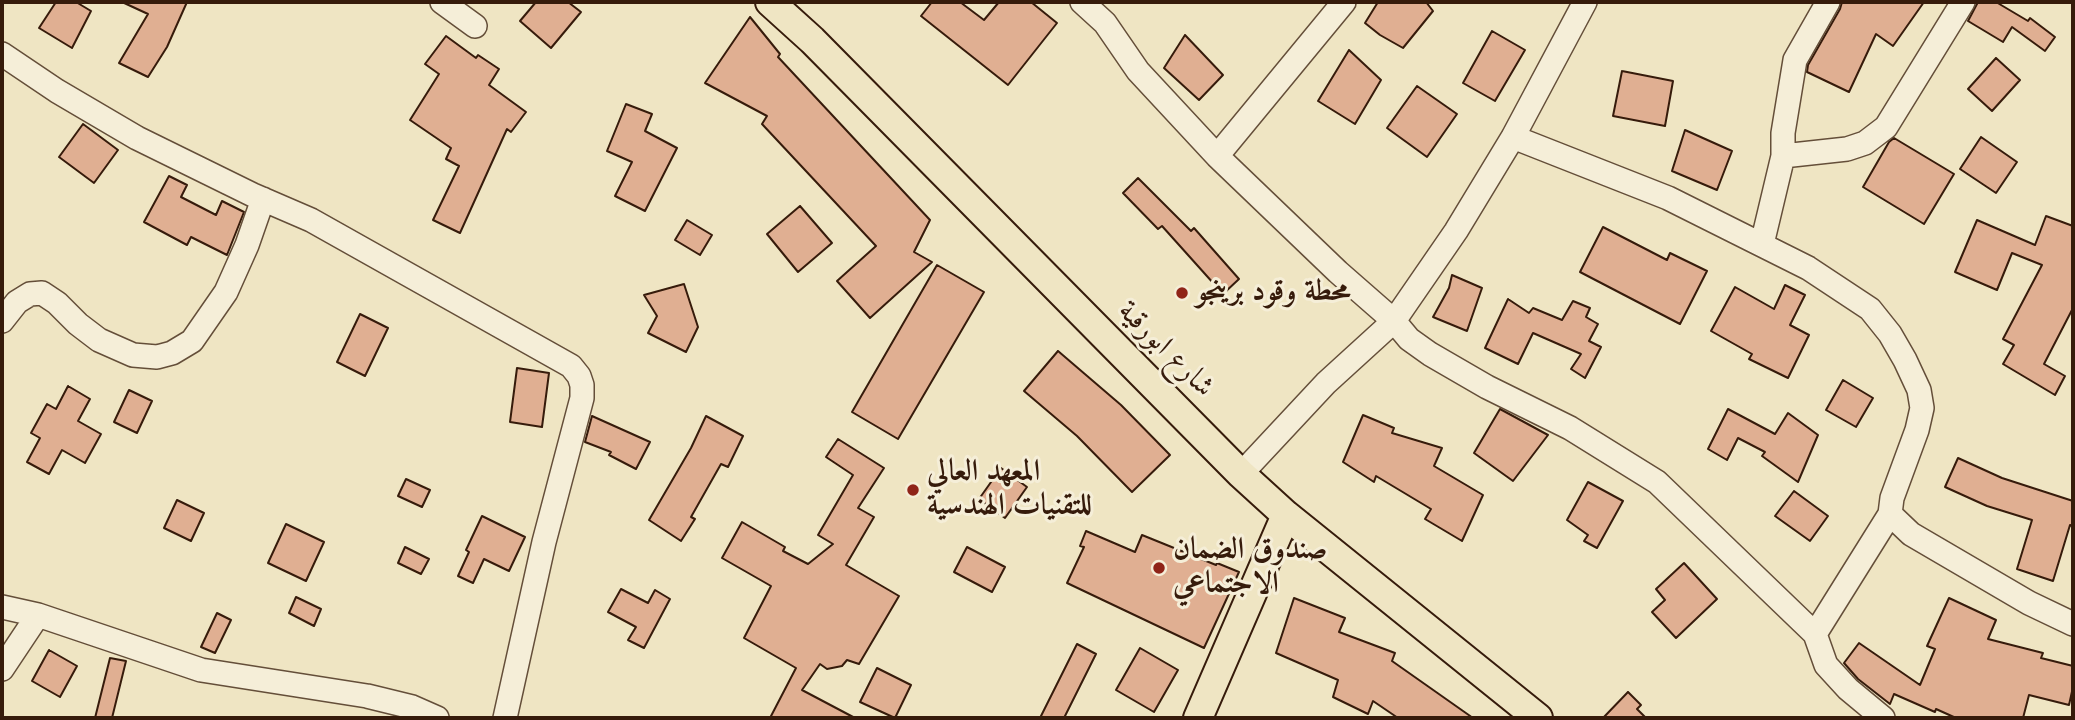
<!DOCTYPE html>
<html>
<head>
<meta charset="utf-8">
<style>
  body { margin:0 }
  #map { position:relative; width:2075px; height:720px; overflow:hidden; background:#efe5c3; font-family:Cardo,serif }
  canvas { display:block }
  .frame { position:absolute; inset:0; border:4px solid #361b0b; pointer-events:none }
</style>
</head>
<body>
<div id="map">
<canvas width="2075" height="720"></canvas>
<div class="frame"></div>
</div>
<script>
const c = document.querySelector('canvas').getContext('2d');
c.lineJoin = 'round';
function fillPath(path, color) {
  c.fillStyle = color;
  c.fill(path, 'evenodd');
}
function shape(rows) {
  const path = new Path2D();
  for (const r of rows) {
    path.moveTo(r[0], r[1]);
    for (let i = 2; i < r.length; i += 2) path.lineTo(r[i], r[i + 1]);
  }
  return path;
}
function trace(path, color, width, dash) {
  c.strokeStyle = color;
  c.lineWidth = width;
  c.lineCap = dash ? 'butt' : 'round';
  c.setLineDash(dash || []);
  c.stroke(path);
}
function write(font, color, halo, rows, align = 'center') {
  c.font = font + ' Cardo,Amiri,serif';
  c.lineWidth = 6;
  c.setLineDash([]);
  c.textBaseline = 'middle';
  c.strokeStyle = halo;
  c.fillStyle = color;
  for (const [text, x, y, turn = 0] of rows) {
    c.save();
    c.translate(x, y);
    c.rotate((+turn || 0) * Math.PI / 180);
    c.textAlign = isNaN(turn) ? turn : align;
    if (halo) c.strokeText(text, 0, 0);
    c.fillText(text, 0, 0);
    c.restore();
  }
}
const building = shape([
  [56,2,76,2,91,11,72,48,39,28,56,2],
  [122,2,187,2,167,47,148,77,119,63,148,14,122,2],
  [536,2,568,2,581,12,551,48,520,21,536,2],
  [932,2,960,2,984,20,999,2,1031,2,1057,23,1008,85,921,16,932,2],
  [1378,2,1426,2,1433,11,1403,48,1380,35,1365,23,1378,2],
  [1842,2,1924,2,1893,46,1876,34,1849,92,1807,72,1808,65,1840,9,1842,2],
  [1978,2,1996,2,2028,21,2030,18,2055,37,2045,51,2012,27,2003,42,1968,21,1978,2],
  [750,17,780,54,778,57,930,220,914,252,932,262,870,318,837,281,876,246,762,124,767,116,705,83,750,17],
  [1492,31,1525,50,1495,101,1463,83,1492,31],
  [1185,35,1223,75,1199,100,1164,68,1185,35],
  [446,36,476,58,478,55,499,69,489,85,526,112,511,132,507,129,460,233,433,220,459,166,446,159,451,148,410,120,439,74,425,64,446,36],
  [1349,50,1381,80,1355,124,1318,101,1349,50],
  [1996,58,2020,80,1992,111,1968,89,1996,58],
  [1622,71,1673,81,1665,126,1613,116,1622,71],
  [1417,86,1457,114,1427,157,1387,128,1417,86],
  [626,104,652,114,645,131,677,148,645,211,615,196,632,162,607,151,626,104],
  [83,124,118,150,94,183,59,157,83,124],
  [1685,130,1732,151,1717,190,1672,171,1685,130],
  [1981,137,2017,162,1996,193,1960,169,1981,137],
  [1894,138,1954,174,1924,224,1863,187,1889,142,1894,138],
  [169,176,187,185,181,197,216,215,222,201,244,212,227,255,191,237,187,245,144,222,169,176],
  [1138,178,1191,231,1194,228,1239,279,1223,294,1162,226,1158,229,1123,193,1138,178],
  [800,206,832,243,798,272,767,234,800,206],
  [2046,216,2073,226,2073,308,2044,364,2065,376,2055,395,2003,364,2014,345,2003,339,2042,265,2012,253,1997,290,1955,272,1977,220,2035,245,2046,216],
  [687,220,712,235,700,255,675,240,687,220],
  [1603,227,1667,260,1670,253,1707,271,1680,324,1580,272,1603,227],
  [937,265,984,292,898,439,852,412,937,265],
  [1452,275,1482,288,1467,331,1433,317,1449,288,1452,275],
  [684,284,698,327,686,352,648,333,657,316,644,295,684,284],
  [1785,285,1805,295,1790,325,1809,335,1788,378,1749,359,1752,354,1711,331,1735,287,1774,309,1785,285],
  [1508,299,1529,313,1533,308,1562,320,1573,301,1590,308,1586,317,1598,324,1589,341,1601,347,1585,378,1571,369,1581,354,1533,333,1518,364,1485,348,1508,299],
  [360,314,388,328,365,376,337,362,360,314],
  [1058,351,1121,405,1170,455,1132,492,1077,436,1024,391,1058,351],
  [517,368,549,373,542,427,510,422,517,368],
  [1843,380,1873,398,1856,427,1826,410,1843,380],
  [68,386,90,399,78,421,101,434,85,463,62,450,49,474,27,462,40,438,31,433,47,404,56,409,68,386],
  [129,390,152,401,137,433,114,422,129,390],
  [1500,409,1548,435,1513,481,1474,453,1500,409],
  [1728,409,1775,434,1788,413,1818,435,1798,482,1762,456,1765,452,1738,438,1727,460,1708,449,1728,409],
  [1363,415,1394,428,1392,433,1442,448,1434,466,1483,495,1462,541,1425,519,1431,509,1376,476,1374,482,1343,462,1363,415],
  [592,416,650,442,636,469,609,455,611,452,585,442,592,416],
  [706,416,743,436,728,467,721,464,691,517,695,519,681,541,649,520,691,448,706,416],
  [838,439,884,468,858,508,874,517,846,565,899,596,859,664,847,660,842,666,827,669,820,664,802,690,855,718,770,718,796,668,744,638,771,586,722,558,742,522,785,547,783,551,808,564,833,544,818,535,853,475,826,457,838,439],
  [1958,458,2002,478,2073,501,2073,526,2070,525,2053,581,2017,569,2032,520,1987,506,1945,487,1958,458],
  [1001,468,1027,487,1005,518,979,499,1001,468],
  [406,479,430,490,422,507,398,496,406,479],
  [1588,482,1623,501,1597,548,1584,541,1588,535,1567,520,1588,482],
  [1794,491,1828,516,1810,541,1775,516,1794,491],
  [177,500,204,513,191,541,164,528,177,500],
  [482,516,525,537,509,571,484,559,473,583,458,576,469,552,466,550,482,516],
  [286,524,324,542,306,581,268,563,286,524],
  [1086,531,1135,552,1142,535,1216,565,1217,563,1239,572,1204,648,1067,583,1084,547,1080,546,1086,531],
  [405,547,429,559,421,574,398,563,405,547],
  [967,547,1005,567,992,592,954,572,967,547],
  [1684,563,1717,599,1676,638,1652,612,1665,600,1656,589,1684,563],
  [621,589,648,603,655,590,670,599,644,648,628,640,636,627,608,612,621,589],
  [296,597,321,609,314,626,289,613,296,597],
  [1294,598,1345,618,1339,632,1395,653,1392,661,1473,718,1398,718,1373,701,1368,714,1333,697,1338,680,1276,653,1294,598],
  [1949,598,1996,620,1988,639,2043,653,2041,658,2073,666,2073,687,2069,705,2029,695,2023,718,1956,718,1936,709,1935,712,1894,694,1890,704,1858,679,1844,663,1859,643,1920,685,1935,649,1927,646,1949,598],
  [217,613,231,620,215,653,201,647,217,613],
  [1077,644,1096,654,1064,718,1040,718,1077,644],
  [1140,648,1178,670,1154,712,1116,690,1140,648],
  [49,650,77,666,60,697,32,681,49,650],
  [110,658,126,661,112,718,95,718,110,658],
  [877,668,911,685,895,718,860,702,877,668],
  [1628,692,1641,705,1637,709,1646,718,1603,718,1628,692]
]);
fillPath(building, '#e0af92');
trace(building, '#361b0b', 2);
const minor = shape([
  [442,2,475,26],
  [1082,2,1105,23,1138,71,1217,156,1338,272,1394,321,1409,339,1430,354,1487,387,1570,428,1657,482,1815,634],
  [2,54,57,91,137,138,253,195,311,220,571,366,579,376,582,385,582,398,544,542,505,718],
  [1513,137,1668,198,1808,268,1870,309,1890,334,1905,360,1919,390,1922,408,1917,430,1892,498,1890,514,1815,634,1826,665,1848,689,1883,718],
  [1217,156,1344,2],
  [1783,156,1847,149,1865,143,1886,127,1963,2],
  [1762,244,1783,156,1783,133,1795,60,1828,2],
  [2,321,17,302,30,294,42,293,57,303,78,324,99,340,133,355,157,357,172,353,192,341,226,292,247,245,263,199],
  [1241,474,1326,383,1394,321,1456,231,1513,137,1585,2],
  [1890,514,1911,534,2029,603,2073,624],
  [2,607,38,615,201,670,367,696,412,707,437,718],
  [2,669,38,615]
]);
const major = shape([
  [770,2,812,40,1241,474,1286,515,1538,718],
  [1198,718,1286,515]
]);
trace(minor, '#644e39', 26);
trace(major, '#361b0b', 32);
trace(minor, '#f5eed8', 23);
trace(major, '#efe5c3', 28);
for (const [x, y, r, color] of [
  [1182,293,7,"#8f2418"],
  [913,490,7,"#8f2418"],
  [1159,568,7,"#8f2418"]
]) {
  const dot = new Path2D();
  dot.arc(x, y, r, 0, 2 * Math.PI);
  c.fillStyle = color;
  c.fill(dot);
  trace(dot, '#f5eed8', 2.5);
}
write('bold 30px', '#361b0b', '#f5eed8', [
  ["محطة وقود برينجو",1196,293],
  ["المعهد العالي",927,473],
  ["للتقنيات الهندسية",927,507],
  ["صندوق الضمان",1173,551],
  ["الاجتماعي",1173,585]
], 'left');
write('30px', '#361b0b', '#f5eed8', [
  ["شارع ابورقية",1165,350,45]
]);
</script>
</body>
</html>
